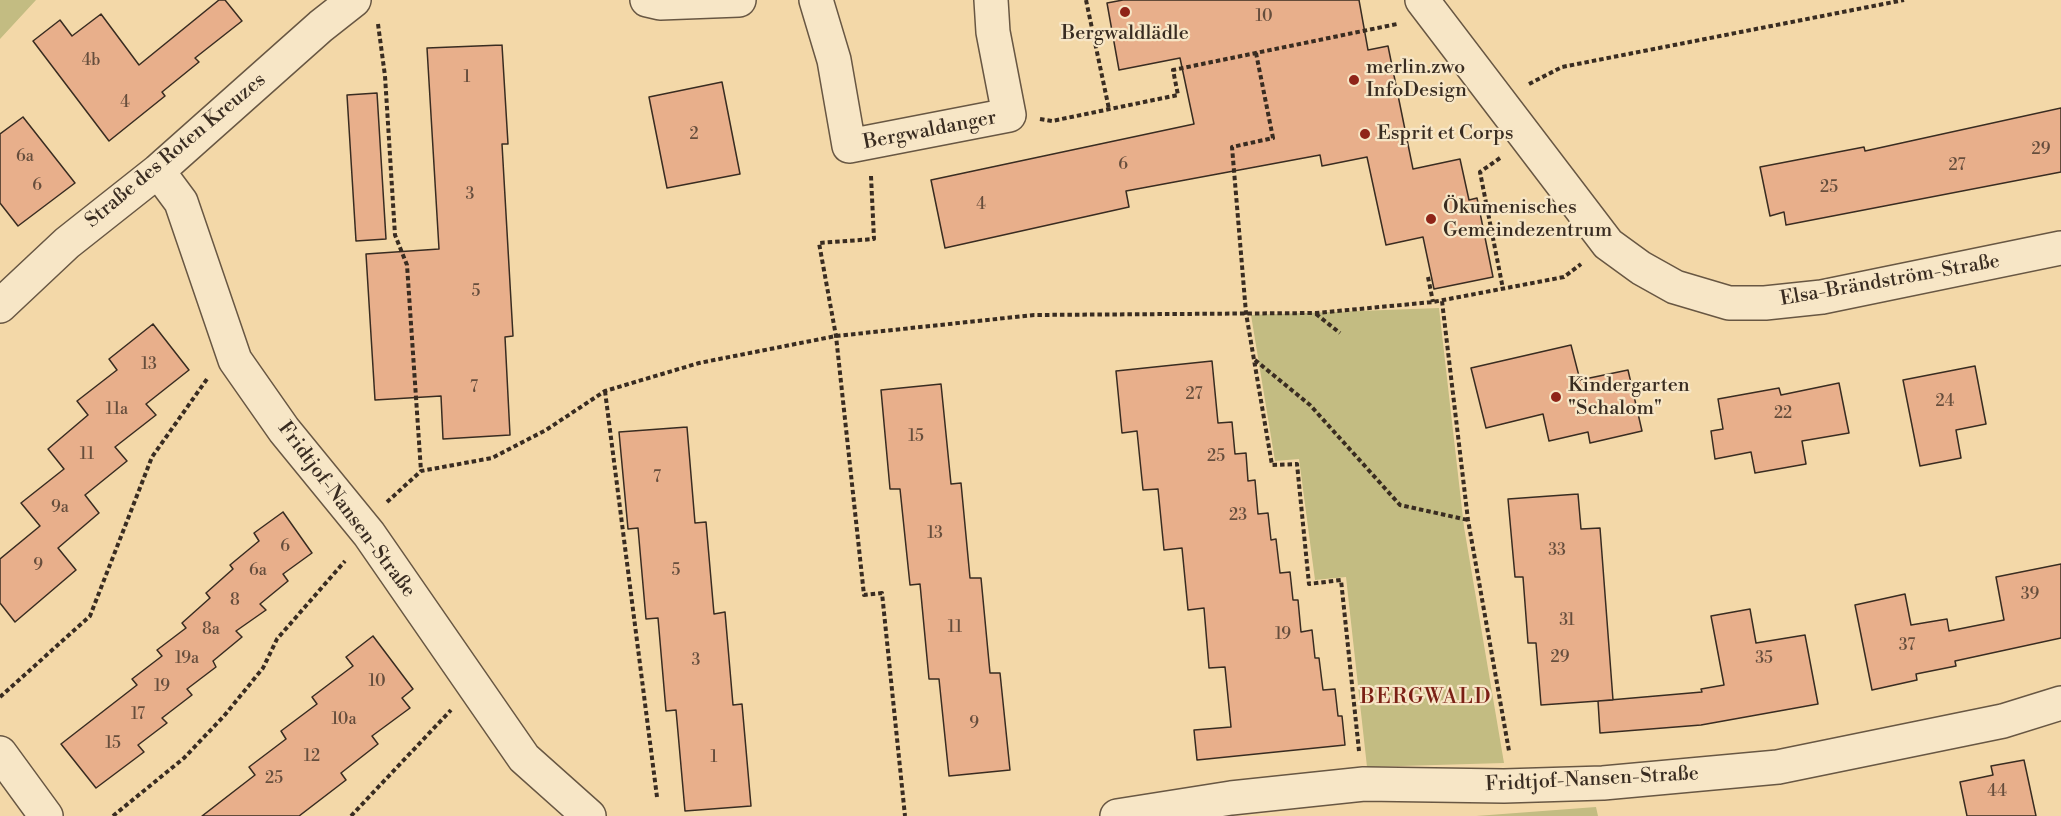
<!DOCTYPE html>
<html>
<head>
<meta charset="utf-8">
<style>
  body { margin:0 }
  canvas { display:block; background:#f3d8a8 }
</style>
</head>
<body>
<canvas width="2061" height="816"></canvas>
<script>
const c = document.querySelector('canvas').getContext('2d');
c.lineJoin = 'round';
function fillPath(path, color) {
  c.fillStyle = color;
  c.fill(path, 'evenodd');
}
function shape(rows) {
  const path = new Path2D();
  for (const r of rows) {
    path.moveTo(r[0], r[1]);
    for (let i = 2; i < r.length; i += 2) path.lineTo(r[i], r[i + 1]);
  }
  return path;
}
function trace(path, color, width, dash) {
  c.strokeStyle = color;
  c.lineWidth = width;
  c.lineCap = dash ? 'butt' : 'round';
  c.setLineDash(dash || []);
  c.stroke(path);
}
function write(font, color, halo, rows, align = 'center') {
  c.font = font + ' "Libre Bodoni",serif';
  c.lineWidth = 4.5;
  c.setLineDash([]);
  c.textBaseline = 'middle';
  c.strokeStyle = halo;
  c.fillStyle = color;
  for (const [text, x, y, turn = 0] of rows) {
    c.save();
    c.translate(x, y);
    c.rotate((+turn || 0) * Math.PI / 180);
    c.textAlign = isNaN(turn) ? turn : align;
    if (halo) c.strokeText(text, 0, 0);
    c.fillText(text, 0, 0);
    c.restore();
  }
}
fillPath(shape([
  [0,0,36,0,0,39],
  [1439,308,1464,527,1504,763,1367,767,1346,577,1315,580,1299,459,1275,461,1251,315],
  [1596,807,1598,816,1476,816]
]), '#c3bc82');
const building = shape([
  [219,0,225,0,242,21,195,58,199,62,162,92,165,96,109,141,33,41,60,20,72,36,101,14,139,65,219,0],
  [1123,0,1359,0,1368,50,1388,46,1413,169,1460,159,1469,200,1477,198,1493,277,1434,289,1423,237,1386,245,1367,157,1322,166,1320,155,1126,191,1129,207,945,248,931,180,1194,124,1180,58,1119,70,1107,3,1123,0],
  [502,45,508,144,502,144,513,336,505,337,510,435,443,439,441,396,375,400,366,254,439,249,427,48,502,45],
  [722,82,740,174,667,188,649,97,722,82],
  [377,93,386,239,356,241,347,95,377,93],
  [2061,108,2061,172,1786,225,1784,212,1770,216,1760,167,1864,147,1865,151,2061,108],
  [23,117,75,183,18,226,0,203,0,134,23,117],
  [153,324,189,370,146,404,156,415,115,447,127,461,85,495,99,513,58,548,76,570,15,622,0,603,0,559,40,526,21,503,64,469,48,449,88,415,77,401,117,370,109,359,153,324],
  [1571,345,1580,380,1628,370,1642,431,1590,443,1588,432,1549,441,1543,414,1486,428,1471,368,1571,345],
  [1212,361,1218,423,1232,422,1235,454,1246,453,1248,481,1255,480,1258,514,1268,513,1271,540,1276,539,1280,573,1290,572,1293,600,1298,600,1301,632,1312,630,1315,658,1319,658,1323,690,1335,689,1338,716,1342,716,1345,745,1197,760,1194,730,1231,727,1225,667,1209,668,1204,608,1188,610,1182,548,1164,550,1158,489,1143,490,1137,431,1122,433,1116,371,1212,361],
  [1975,366,1986,424,1956,430,1961,458,1920,466,1903,380,1975,366],
  [1839,383,1849,433,1802,441,1806,464,1755,473,1751,452,1715,459,1711,431,1723,429,1718,399,1779,388,1781,395,1839,383],
  [941,384,951,484,961,483,970,578,981,578,990,673,1000,673,1010,770,949,776,939,679,929,679,920,584,910,585,900,489,890,489,881,390,941,384],
  [687,427,695,523,706,522,714,614,725,612,733,705,742,704,751,806,685,811,676,710,666,711,658,618,646,619,638,528,628,529,619,432,687,427],
  [1578,494,1581,529,1600,528,1613,700,1541,705,1536,643,1528,643,1523,577,1515,577,1508,499,1578,494],
  [283,512,312,553,283,574,288,581,260,604,266,610,236,631,242,637,213,661,216,667,187,689,192,695,162,718,167,723,138,745,144,752,96,788,61,744,137,685,132,679,162,656,157,650,186,628,182,623,210,598,206,593,233,569,230,565,259,541,254,533,283,512],
  [2061,564,2061,638,1955,661,1956,666,1916,674,1917,680,1872,690,1855,605,1905,594,1911,625,1947,619,1949,631,2004,620,1996,577,2061,564],
  [1750,609,1756,643,1805,635,1818,704,1701,725,1600,733,1598,701,1702,692,1701,689,1724,685,1711,616,1750,609],
  [373,636,413,689,402,698,410,708,372,736,378,744,341,773,346,780,299,816,202,816,255,775,249,767,286,739,281,731,317,704,312,697,353,666,346,657,373,636],
  [2024,760,2036,816,1967,816,1960,782,1993,775,1991,766,2024,760]
]);
fillPath(building, '#e8af8b');
trace(building, '#392c21', 1.5);
const minor = shape([
  [647,0,660,3,739,0],
  [816,0,834,60,849,146,1009,115,993,32,991,0],
  [1422,0,1608,244,1641,268,1675,287,1729,303,1765,303,1822,297,2061,248],
  [158,171,181,202,235,360,284,430,369,534,524,758,589,816],
  [0,306,67,243,158,171,321,26,354,0],
  [0,753,46,816],
  [1117,816,1231,798,1364,784,1504,786,1603,783,1778,767,2003,721,2061,703]
]);
trace(minor, '#685743', 36);
trace(shape([
  [1086,0,1109,109],
  [378,24,385,76,395,235,407,265,421,471],
  [1256,53,1273,138,1232,147,1246,313,1272,465,1297,464,1309,584,1341,580,1359,751],
  [1529,84,1562,67,1904,0],
  [1040,119,1052,121,1178,95,1173,70,1397,24],
  [1500,158,1480,172,1503,289],
  [871,176,874,239,819,243,836,336,864,595,882,593,905,816],
  [1428,277,1433,302],
  [1442,301,1468,520,1509,751],
  [1316,314,1340,333],
  [1255,360,1310,405,1400,505,1468,520],
  [605,391,657,797],
  [387,502,421,471,492,458,546,430,605,391,699,363,836,336,1034,315,1316,313,1433,302,1564,277,1581,264],
  [0,697,90,616,152,457,207,379],
  [113,816,184,758,224,716,263,668,277,639,345,561],
  [351,816,451,710]
]), '#392c21', 4, [4.5, 3]);
trace(minor, '#f7e6c6', 33);
for (const [x, y, r, color] of [
  [1125,12,6,"#8f2418"],
  [1354,80,6,"#8f2418"],
  [1365,134,6,"#8f2418"],
  [1431,219,6,"#8f2418"],
  [1556,397,6,"#8f2418"]
]) {
  const dot = new Path2D();
  dot.arc(x, y, r, 0, 2 * Math.PI);
  c.fillStyle = color;
  c.fill(dot);
  trace(dot, '#f7e6c6', 2);
}
write('16px', '#654d3c', null, [
  ["10",1264,17],
  ["4b",91,61],
  ["1",467,78],
  ["4",125,103],
  ["2",694,135],
  ["29",2041,150],
  ["6a",25,157],
  ["6",1123,165],
  ["27",1957,166],
  ["6",37,186],
  ["25",1829,188],
  ["3",470,195],
  ["4",981,205],
  ["5",476,292],
  ["13",149,365],
  ["7",474,388],
  ["27",1194,395],
  ["24",1945,402],
  ["11a",117,410],
  ["22",1783,414],
  ["15",916,437],
  ["11",87,455],
  ["25",1216,457],
  ["7",657,478],
  ["9a",60,508],
  ["23",1238,516],
  ["13",935,534],
  ["6",285,547],
  ["33",1557,551],
  ["9",38,566],
  ["6a",258,571],
  ["5",676,571],
  ["39",2030,595],
  ["8",235,601],
  ["31",1567,621],
  ["11",955,628],
  ["8a",211,630],
  ["19",1283,635],
  ["37",1907,646],
  ["29",1560,658],
  ["19a",187,659],
  ["35",1764,659],
  ["3",696,661],
  ["10",377,682],
  ["19",162,687],
  ["17",138,715],
  ["10a",344,720],
  ["9",974,724],
  ["15",113,744],
  ["12",312,757],
  ["1",714,758],
  ["25",274,779],
  ["44",1997,792]
]);
write('20px', '#392c21', '#f7e6c6', [
  ["Bergwaldlädle",1125,34,"center"],
  ["merlin.zwo",1366,68],
  ["InfoDesign",1366,91],
  ["Esprit et Corps",1377,134],
  ["Ökumenisches",1443,208],
  ["Gemeindezentrum",1443,231],
  ["Kindergarten",1568,386],
  ["\"Schalom\"",1568,409]
], 'left');
write('20px', '#392c21', '#f7e6c6', [
  ["Bergwaldanger",930,131,-11],
  ["Straße des Roten Kreuzes",176,151,-40],
  ["Elsa-Brändström-Straße",1890,281,-10],
  ["Fridtjof-Nansen-Straße",346,510,53],
  ["Fridtjof-Nansen-Straße",1592,780,-3]
]);
c.letterSpacing = '1.5px';
write('21px', '#7a1f14', '#f7e6c6', [
  ["BERGWALD",1426,698]
]);
c.letterSpacing = '0px';
</script>
</body>
</html>
